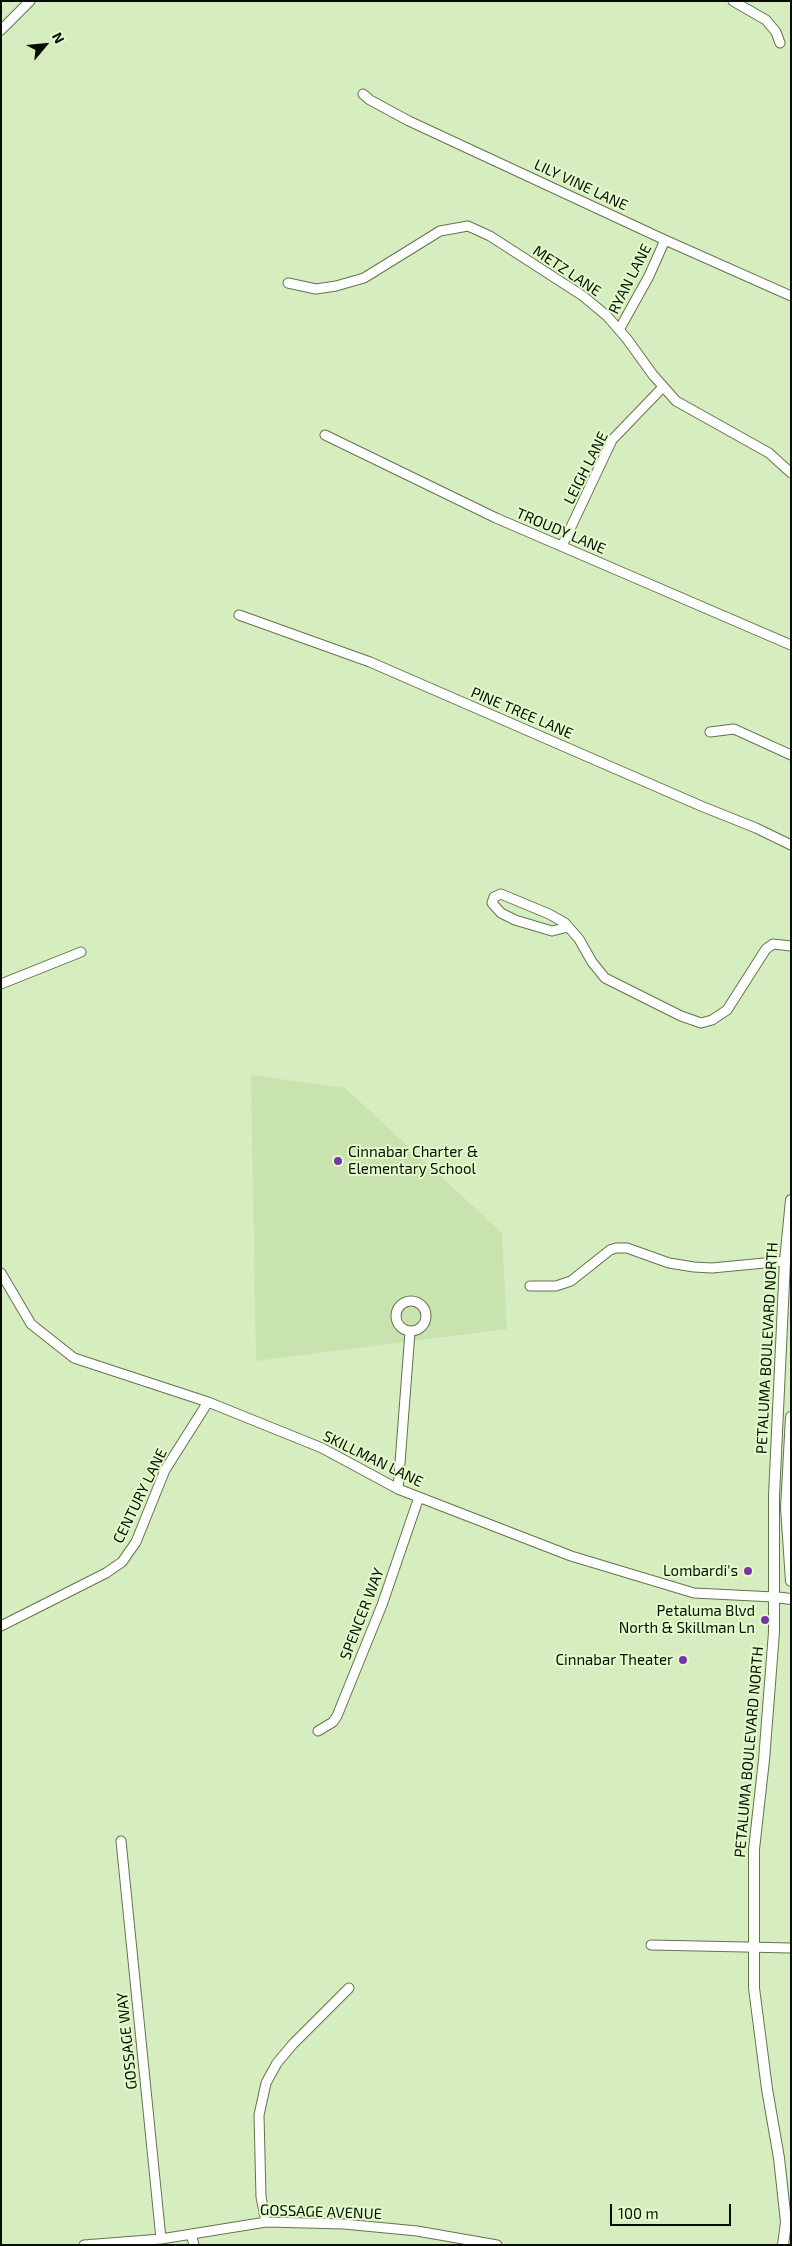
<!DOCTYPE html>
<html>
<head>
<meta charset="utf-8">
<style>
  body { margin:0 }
  #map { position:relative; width:792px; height:2246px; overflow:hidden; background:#d6eebf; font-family:"Exo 2",sans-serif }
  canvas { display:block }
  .frame { position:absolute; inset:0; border:2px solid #070e01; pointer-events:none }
  .north { position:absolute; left:20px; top:20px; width:50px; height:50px; -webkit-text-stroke:4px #e3fbcc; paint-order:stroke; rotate:62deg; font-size:14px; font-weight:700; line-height:20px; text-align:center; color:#070e01 }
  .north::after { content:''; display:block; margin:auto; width:18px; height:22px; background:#070e01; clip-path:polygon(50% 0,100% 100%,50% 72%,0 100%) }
  .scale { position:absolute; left:610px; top:2204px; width:121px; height:22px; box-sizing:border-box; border:2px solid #070e01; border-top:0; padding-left:6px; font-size:15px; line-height:18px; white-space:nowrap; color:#070e01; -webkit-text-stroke:4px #e3fbcc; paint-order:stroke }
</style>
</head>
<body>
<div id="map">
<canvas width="792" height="2246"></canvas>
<div class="frame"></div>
<div class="north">N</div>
<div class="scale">100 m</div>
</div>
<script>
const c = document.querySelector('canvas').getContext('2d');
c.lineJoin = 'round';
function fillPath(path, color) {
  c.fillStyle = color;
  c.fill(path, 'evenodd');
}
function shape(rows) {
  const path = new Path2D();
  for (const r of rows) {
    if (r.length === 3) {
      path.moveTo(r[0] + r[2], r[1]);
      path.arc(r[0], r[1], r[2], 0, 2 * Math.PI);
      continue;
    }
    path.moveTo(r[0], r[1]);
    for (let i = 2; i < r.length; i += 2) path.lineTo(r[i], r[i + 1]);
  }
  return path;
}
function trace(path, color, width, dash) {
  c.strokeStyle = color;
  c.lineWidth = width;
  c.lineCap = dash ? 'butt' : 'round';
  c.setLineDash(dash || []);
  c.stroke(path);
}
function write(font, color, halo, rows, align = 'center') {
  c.font = font + ' "Exo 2",sans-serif';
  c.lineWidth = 4;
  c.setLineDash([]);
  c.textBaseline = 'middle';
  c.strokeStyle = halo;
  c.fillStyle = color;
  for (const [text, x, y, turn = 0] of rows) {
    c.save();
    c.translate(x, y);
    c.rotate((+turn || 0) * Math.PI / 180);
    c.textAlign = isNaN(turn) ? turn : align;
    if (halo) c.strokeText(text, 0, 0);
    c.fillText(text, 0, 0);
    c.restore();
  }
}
fillPath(shape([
  [251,1075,345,1088,502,1233,507,1329,256,1361]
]), '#c8e3ad');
const minor = shape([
  [733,1,766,20,776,32,780,43],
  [1,30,30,1],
  [363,94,370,100,409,121,665,240,791,296],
  [288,283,316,289,336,286,364,278,440,231,468,226,490,236,583,296,607,316,627,339,653,375,676,401,769,453,791,473],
  [619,330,649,276,665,240],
  [325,435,496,518,791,645],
  [562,546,612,440,663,387],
  [239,615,370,662,701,806,756,828,791,845],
  [710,732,734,729,791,755],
  [568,927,552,931,515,920,501,913,492,903,494,897,501,894,549,914,565,923,579,939,592,962,605,978,681,1016,701,1023,712,1020,727,1010,766,949,773,944,791,946],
  [1,984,81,952],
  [1,1273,31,1324,74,1358,208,1402,322,1448,398,1489,571,1556,694,1593,774,1597],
  [530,1286,556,1286,571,1281,610,1250,616,1248,627,1248,669,1263,694,1267,712,1268,785,1261],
  [411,1316,15],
  [398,1489,410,1332],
  [1,1626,106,1573,122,1562,136,1542,165,1470,208,1402],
  [318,1731,333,1722,337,1716,382,1605,419,1497],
  [121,1841,161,2239],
  [651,1945,791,1948],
  [266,2222,261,2197,259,2115,266,2083,277,2063,293,2044,349,1988],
  [191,2234,194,2245],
  [84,2245,161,2239,266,2222,344,2224,417,2231,497,2245]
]);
const major = shape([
  [791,1417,786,1508,791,1581],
  [774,1597,791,1599],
  [783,2245,786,2222,779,2158,767,2089,754,1988,754,1849,764,1760,774,1632,774,1496,785,1261,791,1200]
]);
trace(minor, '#61754b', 11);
trace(major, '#61754b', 12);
trace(minor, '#fff', 9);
trace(major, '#fff', 10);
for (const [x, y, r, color] of [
  [338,1161,5,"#7b33a6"],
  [748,1571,5,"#7b33a6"],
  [765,1620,5,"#7b33a6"],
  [683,1660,5,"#7b33a6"]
]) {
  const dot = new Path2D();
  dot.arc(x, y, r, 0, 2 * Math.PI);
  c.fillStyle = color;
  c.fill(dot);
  trace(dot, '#e3fbcc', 2);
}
write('15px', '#070e01', '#e3fbcc', [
  ["LILY VINE LANE",581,185,25],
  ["METZ LANE",567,271,34],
  ["RYAN LANE",630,279,-63],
  ["LEIGH LANE",586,468,-63],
  ["TROUDY LANE",561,531,23],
  ["PINE TREE LANE",522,713,23],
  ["PETALUMA BOULEVARD NORTH",767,1348,-87],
  ["SKILLMAN LANE",373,1459,26],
  ["CENTURY LANE",140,1496,-64],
  ["SPENCER WAY",362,1614,-69],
  ["PETALUMA BOULEVARD NORTH",749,1752,-85],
  ["GOSSAGE WAY",127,2041,-96],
  ["GOSSAGE AVENUE",321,2212,2]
]);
write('15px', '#070e01', '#e3fbcc', [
  ["Cinnabar Charter &",348,1152,"left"],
  ["Elementary School",348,1169,"left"],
  ["Lombardi's",738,1571],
  ["Petaluma Blvd",755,1611],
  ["North & Skillman Ln",755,1628],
  ["Cinnabar Theater",673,1660]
], 'right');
</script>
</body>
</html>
